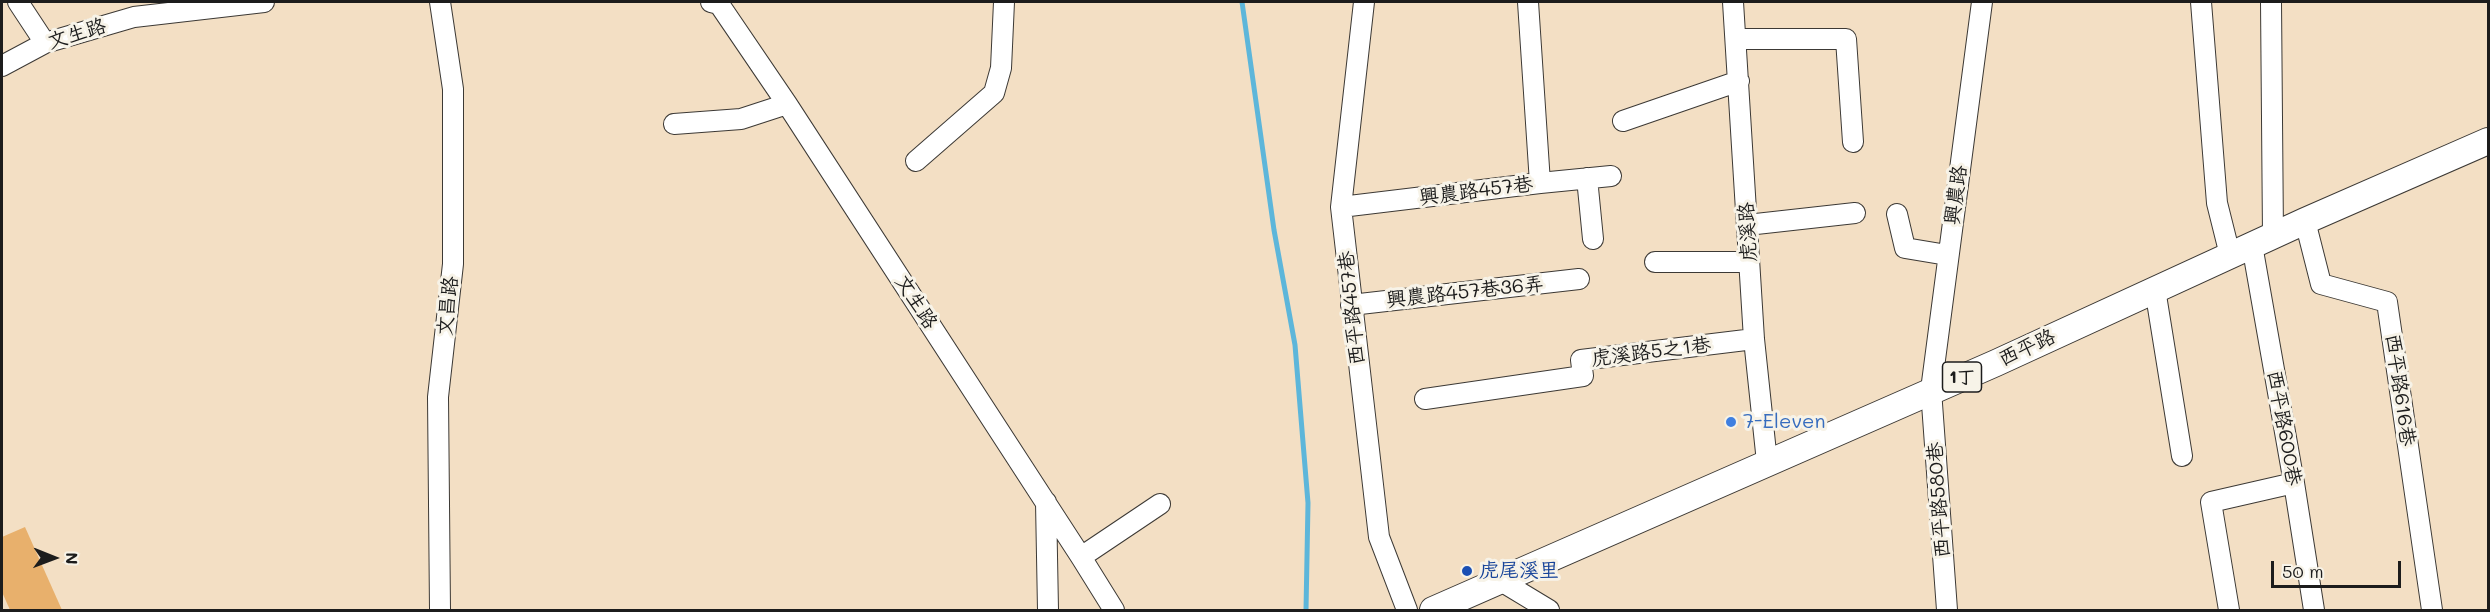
<!DOCTYPE html>
<html>
<head>
<meta charset="utf-8">
<style>
  body { margin:0 }
  #map { position:relative; width:2490px; height:612px; overflow:hidden; background:#f3dfc4; font-family:Mali,sans-serif }
  canvas { display:block }
  .frame { position:absolute; inset:0; border:3px solid #1c1c1c; pointer-events:none }
  .north { position:absolute; left:24px; top:528px; width:60px; height:60px; -webkit-text-stroke:4px #f7f3e8; paint-order:stroke; rotate:91deg; font-size:16px; font-weight:700; line-height:24px; text-align:center; color:#1c1c1c }
  .north::after { content:''; display:block; margin:auto; width:21px; height:27px; background:#1c1c1c; clip-path:polygon(50% 0,100% 100%,50% 72%,0 100%) }
  .scale { position:absolute; left:2271px; top:561px; width:130px; height:27px; box-sizing:border-box; border:3px solid #1c1c1c; border-top:0; padding-left:8px; font-size:18px; line-height:21px; white-space:nowrap; color:#1c1c1c; -webkit-text-stroke:4px #f7f3e8; paint-order:stroke }
</style>
</head>
<body>
<div id="map">
<canvas width="2490" height="612"></canvas>
<div class="frame"></div>
<div class="north">N</div>
<div class="scale">50 m</div>
</div>
<script>
const c = document.querySelector('canvas').getContext('2d');
c.lineJoin = 'round';
function shape(rows) {
  const path = new Path2D();
  for (const r of rows) {
    path.moveTo(r[0], r[1]);
    for (let i = 2; i < r.length; i += 2) path.lineTo(r[i], r[i + 1]);
  }
  return path;
}
function trace(path, color, width, dash) {
  c.strokeStyle = color;
  c.lineWidth = width;
  c.lineCap = dash ? 'butt' : 'round';
  c.setLineDash(dash || []);
  c.stroke(path);
}
function fillPath(path, color) {
  c.fillStyle = color;
  c.fill(path, 'evenodd');
}
function write(font, color, halo, rows, align = 'center') {
  c.font = font + ' Mali,"LXGW WenKai TC",sans-serif';
  c.lineWidth = 6;
  c.setLineDash([]);
  c.textBaseline = 'middle';
  c.strokeStyle = halo;
  c.fillStyle = color;
  for (const [text, x, y, turn = 0] of rows) {
    c.save();
    c.translate(x, y);
    c.rotate((+turn || 0) * Math.PI / 180);
    c.textAlign = isNaN(turn) ? turn : align;
    if (halo) c.strokeText(text, 0, 0);
    c.fillText(text, 0, 0);
    c.restore();
  }
}
trace(shape([
  [1242,2,1274,230,1295,345,1308,503,1306,610]
]), '#5db6da', 5);
fillPath(shape([
  [25,527,62,610,10,610,2,592,2,537]
]), '#e8b06c');
const minor = shape([
  [18,2,45,43],
  [440,2,453,89,453,264,438,397,440,610],
  [711,2,719,4,787,104,1081,557,1114,610],
  [1364,2,1341,207,1379,537,1407,610],
  [1528,2,1540,183],
  [1733,2,1754,339,1767,462],
  [2201,2,2217,203,2230,255],
  [2271,2,2273,236],
  [1736,39,1846,39,1853,142],
  [2,66,45,43,134,17,264,2],
  [1623,121,1739,81],
  [674,124,741,119,787,104],
  [916,161,994,93,1001,68,1004,2],
  [1587,178,1593,239],
  [1341,207,1540,183,1611,176],
  [1897,214,1905,248,1947,255],
  [2305,221,2321,284,2387,302,2432,610],
  [1747,225,1855,213],
  [2252,245,2294,483,2314,610],
  [1655,262,1749,262],
  [2155,289,2182,456],
  [1351,305,1579,279],
  [1425,399,1583,376,1581,360,1754,339],
  [1046,502,1048,610],
  [1081,557,1160,504],
  [1501,581,1549,610],
  [1947,610,1931,390,1982,2],
  [2229,610,2211,502,2294,483]
]);
const major = shape([
  [1433,610,1996,363,2305,221,2488,141]
]);
trace(minor, '#3c3935', 22);
trace(major, '#3c3935', 28);
trace(minor, '#fff', 20);
trace(major, '#fff', 26);
for (const [x, y, r, color] of [
  [1731,422,6,"#3f7fe0"],
  [1467,571,6,"#1a4fb4"]
]) {
  const dot = new Path2D();
  dot.arc(x, y, r, 0, 2 * Math.PI);
  c.fillStyle = color;
  c.fill(dot);
  trace(dot, '#f7f3e8', 2);
}
for (const [x, y, w] of [
  [1962,377,39]
]) {
  const box = new Path2D();
  box.roundRect(x - w / 2, y - 15, w, 30, 4.5);
  c.fillStyle = '#f7f3e8';
  c.fill(box);
  trace(box, '#1c1c1c', 1.5);
}
write('bold 18px', '#1c1c1c', null, [
  ["1丁",1962,377]
]);
write('20px', '#1c1c1c', '#f7f3e8', [
  ["文生路",77,34,-17],
  ["興農路457巷",1476,191,-7],
  ["興農路",1956,195,-82],
  ["虎溪路",1748,232,-93],
  ["興農路457巷36弄",1465,292,-6],
  ["文生路",916,302,57],
  ["文昌路",448,306,-84],
  ["西平路457巷",1352,308,-96],
  ["西平路",2027,348,-25],
  ["虎溪路5之1巷",1651,352,-7],
  ["西平路616巷",2400,390,82],
  ["西平路600巷",2284,428,80],
  ["西平路580巷",1939,500,-94]
]);
write('20px', '#366cbe', '#f7f3e8', [
  ["7-Eleven",1743,422]
], 'left');
write('20px', '#164399', '#f7f3e8', [
  ["虎尾溪里",1479,571]
], 'left');
</script>
</body>
</html>
